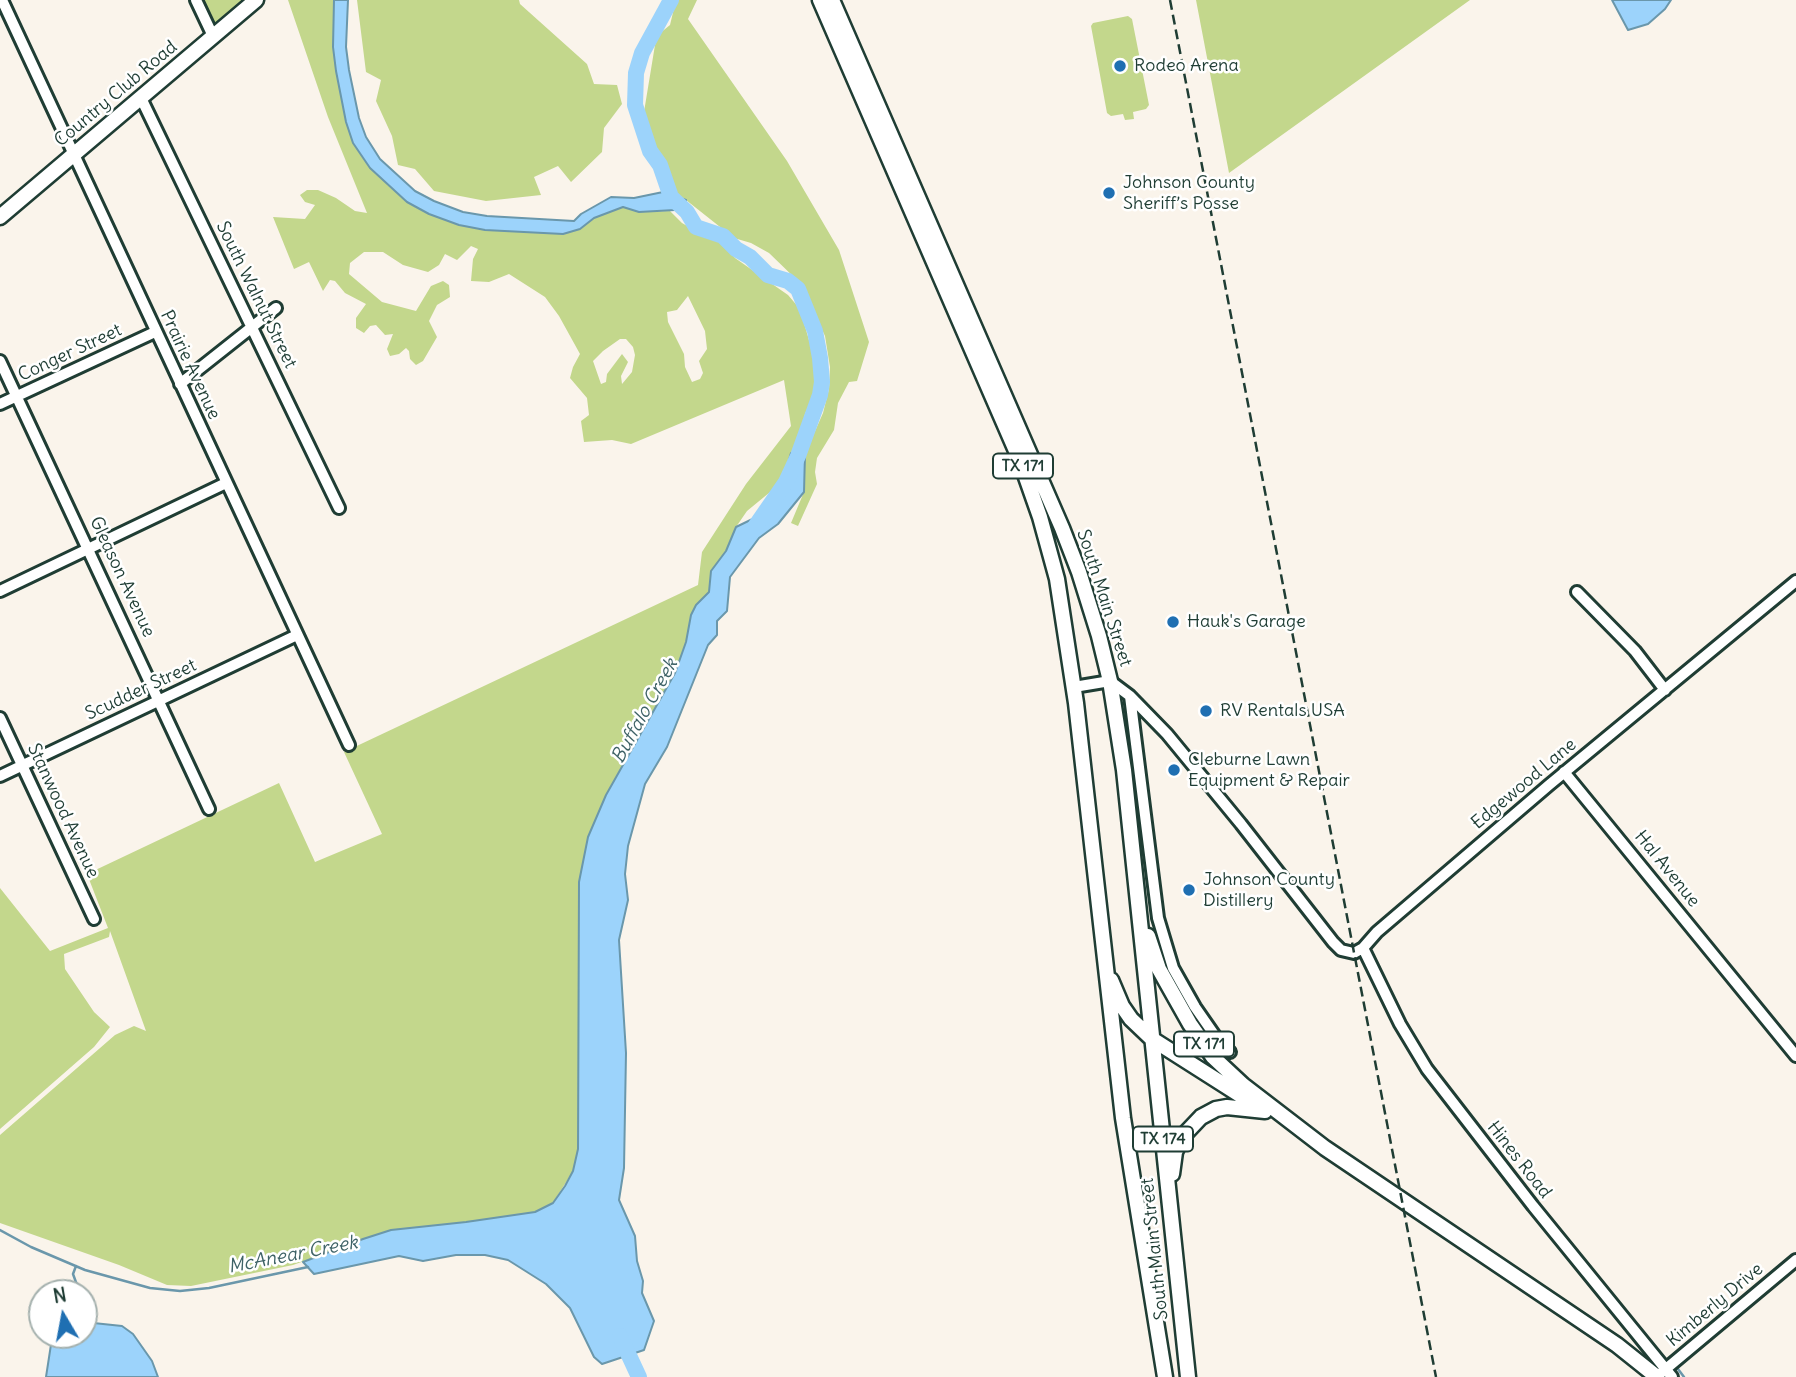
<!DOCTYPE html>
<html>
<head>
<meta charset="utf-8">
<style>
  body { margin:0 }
  #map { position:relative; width:1796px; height:1377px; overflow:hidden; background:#faf4eb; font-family:Delius,sans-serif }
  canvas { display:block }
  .north { position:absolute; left:28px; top:1279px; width:70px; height:70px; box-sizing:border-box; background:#fff; border:2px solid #a5b1ae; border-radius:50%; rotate:350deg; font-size:19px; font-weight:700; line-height:28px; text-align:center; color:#1f3d34 }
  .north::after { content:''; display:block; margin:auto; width:24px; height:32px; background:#1f6fb2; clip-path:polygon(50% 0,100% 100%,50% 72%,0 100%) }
</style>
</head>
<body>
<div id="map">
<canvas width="1796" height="1377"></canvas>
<div class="north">N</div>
</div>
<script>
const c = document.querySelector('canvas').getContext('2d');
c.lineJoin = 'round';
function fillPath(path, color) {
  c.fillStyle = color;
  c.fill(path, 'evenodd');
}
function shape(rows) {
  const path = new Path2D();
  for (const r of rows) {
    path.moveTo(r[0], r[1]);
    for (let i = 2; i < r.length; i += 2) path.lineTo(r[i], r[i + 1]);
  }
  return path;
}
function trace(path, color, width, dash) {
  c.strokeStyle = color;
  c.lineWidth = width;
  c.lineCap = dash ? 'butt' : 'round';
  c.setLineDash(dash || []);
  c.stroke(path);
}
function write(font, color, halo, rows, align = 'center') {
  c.font = font + ' Delius,sans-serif';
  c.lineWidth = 5;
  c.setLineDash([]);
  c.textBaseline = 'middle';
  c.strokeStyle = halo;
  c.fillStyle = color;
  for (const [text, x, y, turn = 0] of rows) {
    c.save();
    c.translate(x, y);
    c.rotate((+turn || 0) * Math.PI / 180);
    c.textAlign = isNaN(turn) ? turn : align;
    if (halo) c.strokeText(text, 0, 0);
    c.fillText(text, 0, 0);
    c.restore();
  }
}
fillPath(shape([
  [203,0,244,0,217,23,213,22],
  [288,0,334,0,333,47,336,71,346,122,353,143,370,168,407,202,429,214,459,225,485,230,535,232,580,229,594,218,623,207,639,212,670,211,682,223,701,234,723,243,735,258,788,295,800,309,815,361,814,394,805,414,803,430,775,488,747,511,736,527,726,551,711,571,709,593,696,605,691,615,686,642,675,673,625,760,588,837,579,882,578,1149,573,1171,553,1203,535,1212,466,1222,391,1230,293,1265,191,1286,167,1285,119,1265,0,1223,0,1135,115,1035,134,1026,146,1031,110,931,109,937,64,954,65,969,94,1012,110,1027,94,1047,0,1129,0,888,50,951,108,928,87,874,279,783,315,862,382,834,344,752,698,585,702,552,746,484,791,426,784,380,631,444,612,440,584,442,581,421,589,415,587,398,570,378,573,367,580,354,559,316,545,297,509,274,489,282,471,281,473,259,478,249,471,246,457,260,445,254,439,265,428,272,403,265,383,252,364,252,350,263,349,274,382,302,416,311,431,286,443,281,449,285,450,297,437,305,429,321,437,337,423,361,416,365,410,359,409,351,406,348,399,354,390,356,387,349,393,334,385,335,376,325,370,326,364,333,356,328,356,318,366,304,345,293,335,281,330,280,323,291,309,262,294,269,273,217,305,219,315,205,305,202,300,195,307,190,318,190,336,198,355,211,367,213,328,117],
  [688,296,705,331,707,349,699,361,703,373,700,379,692,382,685,367,684,354,668,322,667,312,677,310],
  [620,339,626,339,633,347,635,355,632,372,622,384,621,376,628,362,622,354,607,374,606,382,601,384,593,361,603,351],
  [357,0,519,0,520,4,587,64,594,84,617,85,622,104,604,128,602,152,571,182,558,166,534,177,541,195,486,201,434,191,415,169,398,165,392,136,376,101,381,80,366,72],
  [676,0,697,0,688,19,787,161,839,250,869,342,857,381,849,382,838,403,834,430,817,458,815,472,817,484,798,526,791,523,804,492,805,454,823,413,829,389,830,367,825,336,799,282,769,253,751,243,734,238,686,200,677,197,676,194,672,179,658,154,643,118,655,45,659,34,670,25],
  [1196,0,1470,0,1229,173],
  [1128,16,1132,19,1149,105,1146,109,1133,112,1134,119,1125,120,1123,114,1111,116,1107,113,1091,26,1093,23]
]), '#c3d78c');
const water = shape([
  [334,0,348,0,346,47,349,70,359,118,366,137,380,159,415,191,434,201,463,212,487,216,574,221,581,214,611,197,634,198,663,192,686,200,683,207,675,210,639,212,623,207,594,218,580,229,563,234,485,230,459,225,429,214,407,202,370,168,353,143,346,122,336,71,333,47,334,0],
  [1612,0,1671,0,1665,9,1648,24,1628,30,1612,0],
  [791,453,805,454,804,492,778,524,759,538,730,577,727,611,717,621,717,635,708,645,667,747,645,784,628,846,625,874,628,900,619,940,626,1053,624,1168,619,1200,635,1236,637,1261,643,1281,642,1293,654,1321,644,1350,602,1364,594,1357,570,1308,546,1284,508,1260,485,1255,456,1255,423,1261,399,1256,314,1274,303,1262,363,1239,391,1230,466,1222,535,1212,553,1203,565,1186,573,1171,578,1149,579,882,588,837,606,795,675,673,686,642,691,615,696,605,709,592,711,571,726,551,736,527,769,511,778,498,791,453],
  [84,1322,122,1326,133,1334,152,1361,158,1377,46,1377,52,1338,55,1335,84,1335,84,1322]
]);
fillPath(water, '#9cd3fb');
trace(water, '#6a97ab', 2);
trace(shape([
  [0,1230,31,1247,85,1270,150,1288,180,1291,209,1288,308,1267],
  [76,1266,73,1274,77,1285,83,1291,81,1293],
  [1678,1369,1684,1377]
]), '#6a97ab', 2.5);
trace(shape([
  [671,0,642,53,636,73,635,105,650,151,660,165,671,197,687,212,696,227,723,236,736,249,750,257,768,275,788,281,798,289,815,331,820,358,822,382,820,395,798,456,786,482,752,531],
  [620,1336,639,1377]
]), '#9cd3fb', 16);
const minor = shape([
  [2,0,349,745],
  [196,0,213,36],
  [141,98,339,508],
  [0,361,209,809],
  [180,384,276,308],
  [0,404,155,332],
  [0,591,226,483],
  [1577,592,1635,651,1665,690],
  [1074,687,1110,681,1130,696,1167,734,1241,824,1333,942,1341,950,1354,953,1363,948,1377,932,1549,785,1796,581],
  [1130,696,1158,918,1173,968,1195,1007,1220,1043,1230,1052],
  [0,718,94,919],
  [1564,772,1796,1056],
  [0,776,297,635],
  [1363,948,1400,1024,1427,1069,1533,1206,1672,1377],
  [1661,1373,1796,1260]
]);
const major = shape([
  [820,0,1020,460,1040,517,1057,579,1076,703,1123,1118,1165,1377],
  [832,0,1062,528,1079,572,1099,636,1110,681,1124,770,1188,1377],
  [0,217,256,0],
  [1148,936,1159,969,1190,1024,1213,1057,1243,1085,1325,1148,1617,1345,1657,1377],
  [1111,980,1122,1006,1131,1019,1152,1039,1251,1102],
  [1172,1174,1175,1152,1182,1137,1201,1117,1216,1109,1227,1107,1265,1111]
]);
trace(minor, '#1f3d34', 16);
trace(major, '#1f3d34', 19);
trace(minor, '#fff', 10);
trace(major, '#fff', 14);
trace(shape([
  [1170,0,1436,1377]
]), '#1f3d34', 2.5, [10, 5]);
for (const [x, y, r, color] of [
  [1120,66,7,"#1f6fb2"],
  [1109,193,7,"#1f6fb2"],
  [1173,622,7,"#1f6fb2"],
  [1206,711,7,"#1f6fb2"],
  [1174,770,7,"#1f6fb2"],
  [1189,890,7,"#1f6fb2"]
]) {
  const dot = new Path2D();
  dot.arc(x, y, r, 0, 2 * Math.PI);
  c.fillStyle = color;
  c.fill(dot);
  trace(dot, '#fff', 2.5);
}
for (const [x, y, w] of [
  [1023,466,60],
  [1204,1044,60],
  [1163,1139,60]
]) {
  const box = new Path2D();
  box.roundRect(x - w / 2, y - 12.5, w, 25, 5);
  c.fillStyle = '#fff';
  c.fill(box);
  trace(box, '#1f3d34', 2);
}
write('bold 16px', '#1f3d34', null, [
  ["TX 171",1023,466],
  ["TX 171",1204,1044],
  ["TX 174",1163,1139]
]);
write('18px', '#1f3d34', '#fff', [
  ["Rodeo Arena",1134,66],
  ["Johnson County",1123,183],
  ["Sheriff’s Posse",1123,204],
  ["Hauk's Garage",1187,622],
  ["RV Rentals USA",1220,711],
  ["Cleburne Lawn",1188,760],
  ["Equipment & Repair",1188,781],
  ["Johnson County",1203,880],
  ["Distillery",1203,901]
], 'left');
write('18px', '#1f3d34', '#fff', [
  ["Country Club Road",116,94,-40],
  ["South Walnut Street",256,295,64],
  ["Conger Street",70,353,-25],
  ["Prairie Avenue",190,365,65],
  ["Gleason Avenue",122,577,65],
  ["South Main Street",1104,598,72],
  ["Scudder Street",141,690,-25],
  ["Edgewood Lane",1524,784,-40],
  ["Stanwood Avenue",63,811,65],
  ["Hal Avenue",1667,869,51],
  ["Hines Road",1519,1160,52],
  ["South Main Street",1155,1249,-96],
  ["Kimberly Drive",1715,1305,-40]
]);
write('italic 19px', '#3e6266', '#fff', [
  ["Buffalo Creek",645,711,-61],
  ["McAnear Creek",293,1255,-11]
]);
</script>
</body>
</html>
